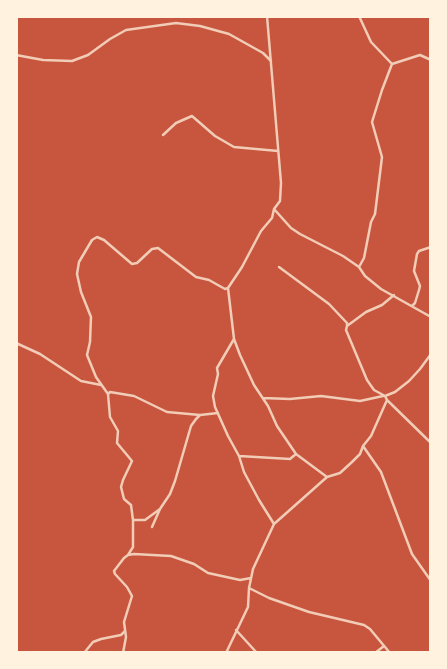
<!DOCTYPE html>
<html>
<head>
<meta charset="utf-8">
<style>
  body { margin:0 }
  #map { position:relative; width:447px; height:669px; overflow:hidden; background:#c8553d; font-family:"Exo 2",sans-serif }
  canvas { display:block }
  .frame { position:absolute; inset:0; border:18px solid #fff3e0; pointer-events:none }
</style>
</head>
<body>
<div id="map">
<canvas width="447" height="669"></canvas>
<div class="frame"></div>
</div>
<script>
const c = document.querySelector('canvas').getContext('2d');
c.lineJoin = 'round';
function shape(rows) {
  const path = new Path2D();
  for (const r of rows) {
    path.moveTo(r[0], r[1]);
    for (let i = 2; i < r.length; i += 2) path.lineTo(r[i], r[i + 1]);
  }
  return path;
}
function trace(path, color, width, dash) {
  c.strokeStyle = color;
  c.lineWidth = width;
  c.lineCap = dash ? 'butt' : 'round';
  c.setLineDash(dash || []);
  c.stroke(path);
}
trace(shape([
  [267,16,281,183,280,201,274,209,291,228,300,234,343,256,359,267,365,276,381,289,431,317],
  [359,16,371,42,392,64],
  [16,55,43,60,72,61,88,55,110,39,126,30,176,23,200,26,229,34,263,53,271,61],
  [163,135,176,123,192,116,215,136,234,147,278,151],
  [274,209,272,218,261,231,242,267,228,288,234,339,240,355,254,385,268,406,277,426,296,454,327,477],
  [279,267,329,304,347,323,347,326],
  [359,267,364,258,371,222,375,214,382,157,372,122,382,90,392,64,420,55,431,60],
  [412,306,415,303,419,290,420,286,414,271,417,254,419,251,431,247],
  [234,339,217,368,218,374,213,396,215,407,228,436,239,456,244,472,259,500,274,524],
  [16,343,40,354,81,381,101,385],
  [108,394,96,377,87,355,90,342,91,317,81,292,77,274,79,262,92,240,97,237,104,240,132,264,137,263,152,249,158,248,196,277,209,280,225,289,228,288],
  [385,396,374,390,367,380,346,330,347,326,366,312,382,305,394,295],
  [263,398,290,399,321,396,360,401,383,396],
  [387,400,431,443],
  [363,446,381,472,412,554,431,581],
  [239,456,290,459,296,454],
  [133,520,145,520,160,509],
  [152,527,160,509,170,494,175,481,191,426,196,419,200,415,218,413],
  [128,555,133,547,133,520,131,505,124,499,121,487,123,480,132,461,117,443,118,431,110,417,108,394,110,392,134,396,167,412,200,415],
  [249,588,269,598,309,612,364,625,370,629,390,653],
  [236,630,257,653],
  [84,653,93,642,101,639,121,635,125,631],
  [123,653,126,637,124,622,132,596,127,587,115,574,114,571,124,558,128,555,134,554,171,556,194,564,208,573,240,580,251,578],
  [226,653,248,607,249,588,253,569,274,524,327,477,340,473,352,462,360,454,363,446,371,436,387,400,385,396,395,392,409,381,420,369,431,354],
  [375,653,384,646]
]), '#f1ccb7', 2.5);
</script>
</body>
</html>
